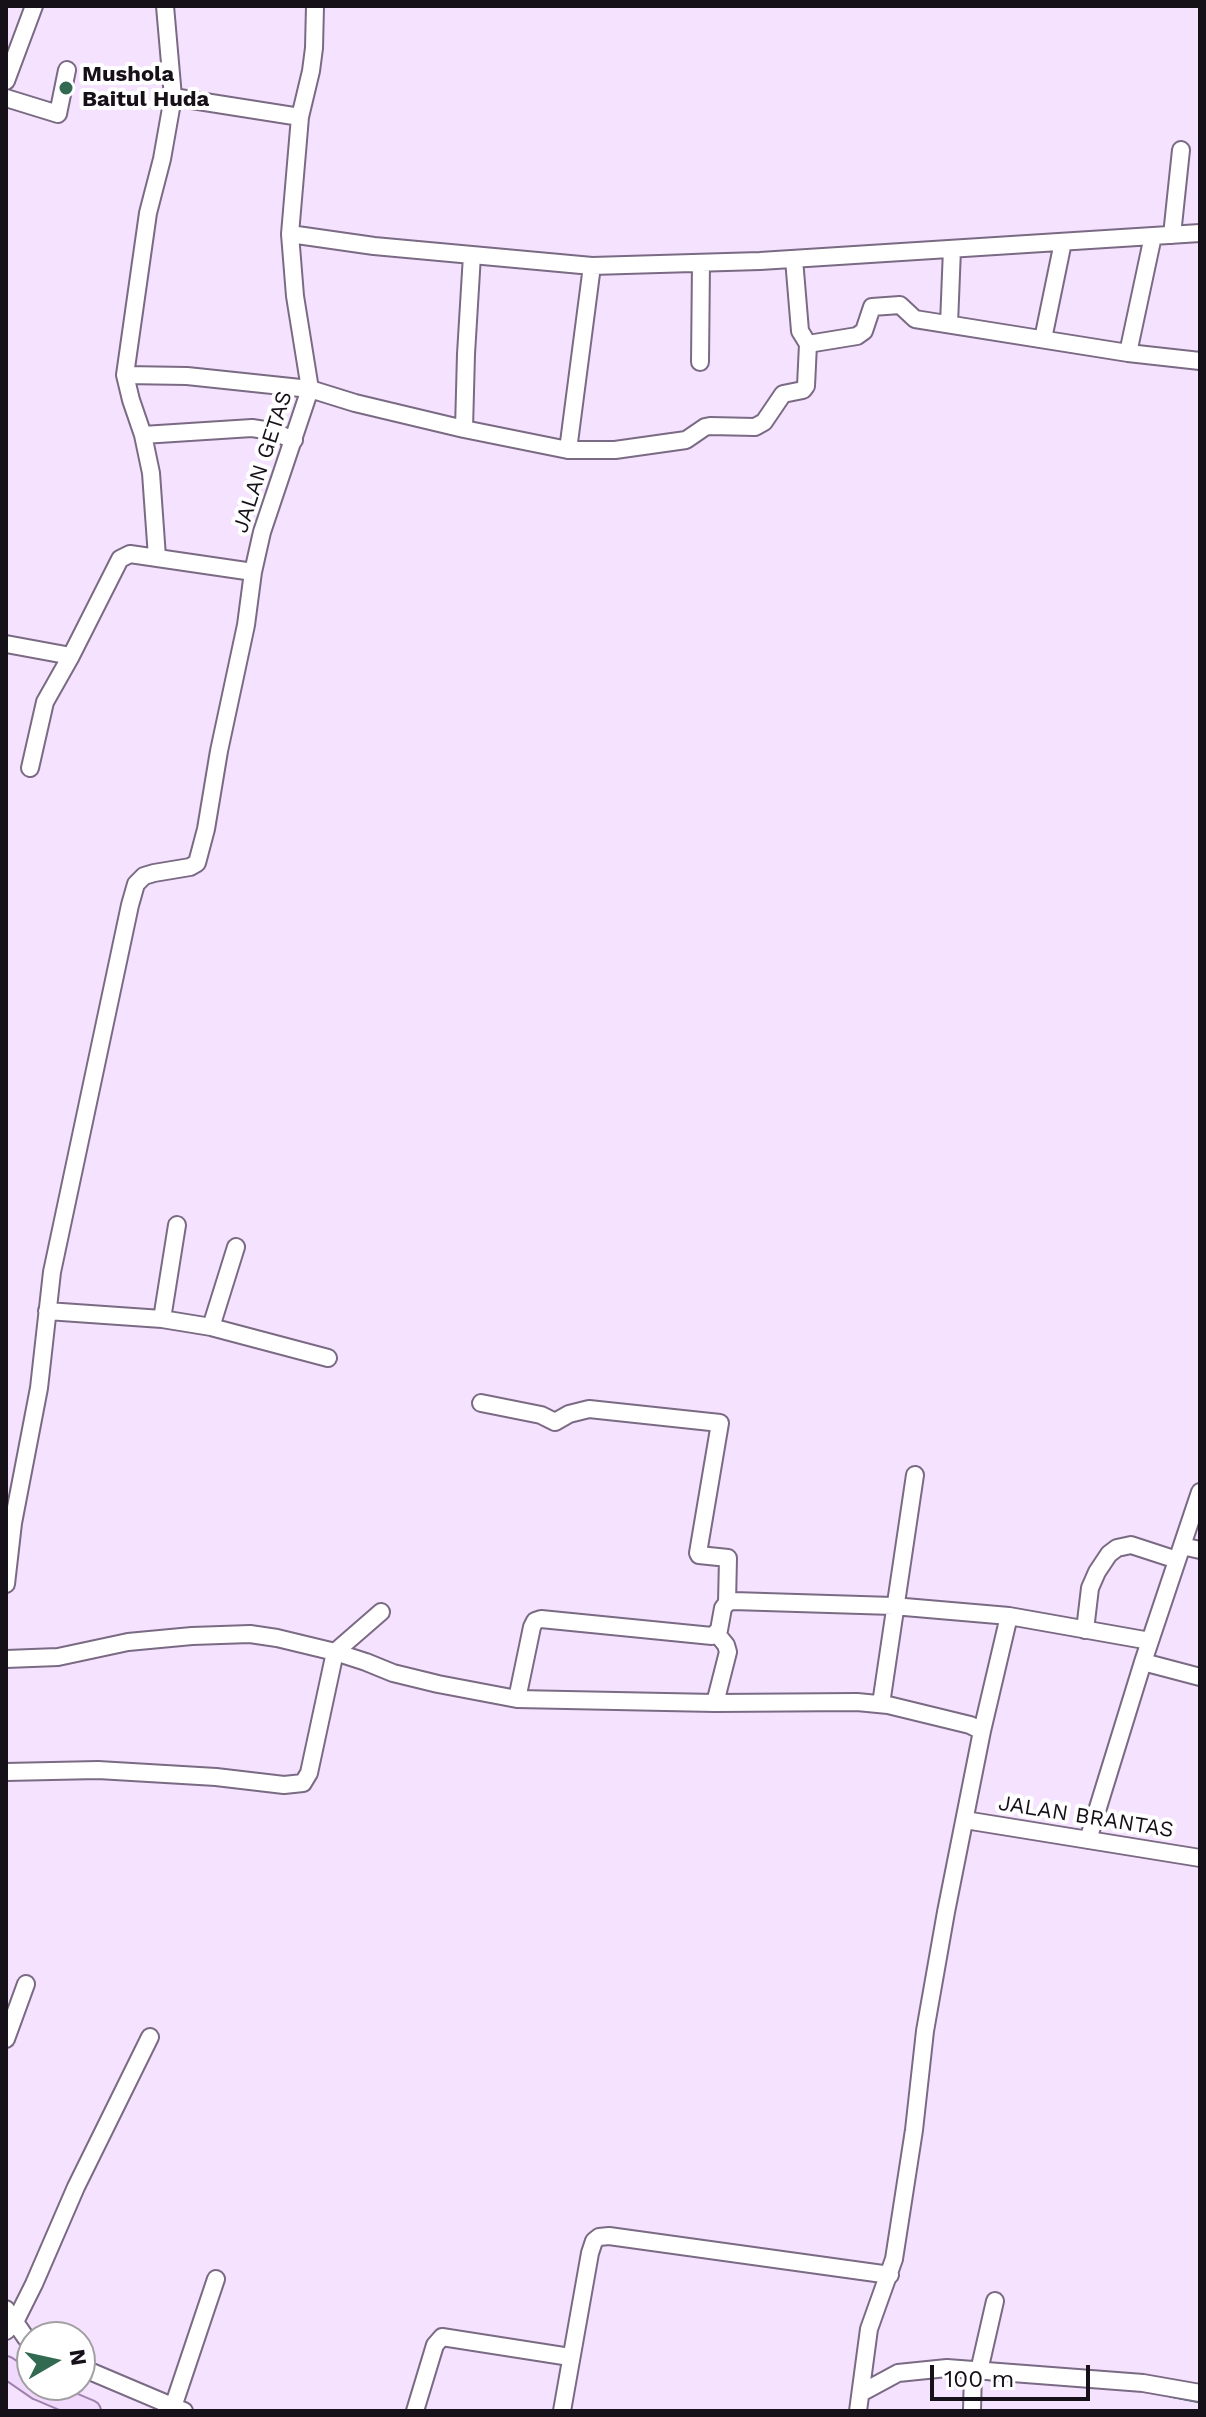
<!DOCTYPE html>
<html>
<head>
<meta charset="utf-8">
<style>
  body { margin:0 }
  #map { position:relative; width:1206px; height:2417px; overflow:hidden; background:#f4e2fe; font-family:"Work Sans",sans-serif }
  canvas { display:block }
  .frame { position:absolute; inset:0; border:8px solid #161019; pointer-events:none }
  .north { position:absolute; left:16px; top:2321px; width:80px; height:80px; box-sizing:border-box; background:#fff; border:2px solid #a29fa3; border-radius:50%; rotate:81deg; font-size:22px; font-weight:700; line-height:32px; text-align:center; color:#161019 }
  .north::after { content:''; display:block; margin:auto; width:28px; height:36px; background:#316951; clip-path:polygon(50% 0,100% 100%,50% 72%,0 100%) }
  .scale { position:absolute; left:930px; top:2365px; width:160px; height:36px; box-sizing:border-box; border:4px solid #161019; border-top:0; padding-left:10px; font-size:24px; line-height:28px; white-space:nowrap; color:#161019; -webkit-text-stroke:6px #fff; paint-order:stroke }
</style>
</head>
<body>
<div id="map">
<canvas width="1206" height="2417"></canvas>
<div class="frame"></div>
<div class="north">N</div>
<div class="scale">100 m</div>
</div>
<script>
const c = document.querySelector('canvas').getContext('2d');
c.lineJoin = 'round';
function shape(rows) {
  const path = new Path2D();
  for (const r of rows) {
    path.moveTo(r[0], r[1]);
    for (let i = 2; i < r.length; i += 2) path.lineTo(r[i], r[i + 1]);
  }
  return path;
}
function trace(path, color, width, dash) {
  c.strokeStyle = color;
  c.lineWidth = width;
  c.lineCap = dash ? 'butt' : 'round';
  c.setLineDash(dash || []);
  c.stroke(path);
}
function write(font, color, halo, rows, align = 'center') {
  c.font = font + ' "Work Sans",sans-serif';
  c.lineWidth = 8;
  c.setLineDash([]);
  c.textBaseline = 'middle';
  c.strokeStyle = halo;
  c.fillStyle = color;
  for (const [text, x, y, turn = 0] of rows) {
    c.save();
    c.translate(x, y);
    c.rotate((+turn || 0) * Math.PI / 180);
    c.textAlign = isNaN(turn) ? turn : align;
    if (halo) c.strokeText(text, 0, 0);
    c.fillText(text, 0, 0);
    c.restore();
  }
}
trace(shape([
  [979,2379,995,2380],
  [1170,2396,1200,2402]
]), '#28765b', 3);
const minor = shape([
  [6,81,34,6],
  [173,97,300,117],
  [6,98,58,114,67,70],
  [290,234,374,246,592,266,760,261,1200,233],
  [1172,235,1181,150],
  [949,324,952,249],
  [1043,339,1063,242],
  [808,344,857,336,864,331,872,307,900,305,915,319,1128,353,1200,361],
  [1128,353,1153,236],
  [700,362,701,263],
  [125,375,187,376,310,389,355,403,464,429,568,450,615,450,686,440,705,427,710,426,755,427,764,422,783,394,803,390,806,386,808,344,800,331,794,259],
  [464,429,466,354,472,255],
  [143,435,252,428,271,431,294,440],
  [568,450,592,266],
  [157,557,151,473,143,435,131,400,125,375,148,213,162,159,173,97,165,6],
  [6,644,71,656],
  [30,768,45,702,71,656,120,559,130,554,253,572],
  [47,1311,162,1319,211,1327,328,1358],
  [162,1319,177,1225],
  [211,1327,236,1247],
  [481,1403,541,1415,555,1422,569,1414,589,1409,720,1423,698,1553,699,1555,728,1558,727,1603],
  [1182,1546,1200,1550],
  [6,1584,13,1523,39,1388,52,1272,130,905,136,884,144,876,154,873,190,867,197,863,206,829,219,751,246,625,253,572,262,532,310,389,295,296,290,234,300,117,311,71,314,48,315,6],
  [1009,1616,1150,1641],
  [1085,1630,1090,1588,1097,1572,1109,1554,1117,1548,1131,1545,1177,1560],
  [6,1659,58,1657,128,1642,192,1636,250,1634,277,1638,335,1652,366,1662,393,1673,438,1684,517,1699,715,1703,857,1702,888,1705,970,1725,982,1731],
  [1143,1662,1200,1677],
  [517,1699,532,1627,535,1621,541,1619,712,1636,719,1630,723,1608,727,1603,733,1601,893,1606,1009,1616,982,1731,946,1912,925,2031,914,2130,894,2259,869,2329,858,2411],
  [715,1703,728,1652,726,1645,717,1634],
  [881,1704,915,1475],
  [6,1772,98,1770,216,1777,284,1785,303,1783,309,1773,335,1652,381,1612],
  [965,1820,1200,1858],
  [1088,1840,1143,1662,1200,1492],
  [6,2039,26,1984],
  [6,2309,26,2338,32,2343],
  [6,2331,15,2322,34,2284,76,2187,150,2037],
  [80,2367,184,2411],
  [979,2371,995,2301],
  [861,2393,898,2373,947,2368,1143,2383,1200,2393],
  [173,2407,216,2279],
  [415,2411,435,2345,442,2337,570,2357],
  [562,2411,590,2253,594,2241,599,2237,609,2236,890,2275],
  [972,2411,973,2370]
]);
const major = shape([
  [6,2367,38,2389,90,2411]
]);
trace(minor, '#7a6a83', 20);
trace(major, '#9e82ac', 24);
trace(minor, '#fff', 16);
trace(major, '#f1d9fd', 20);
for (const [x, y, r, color] of [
  [66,88,8,"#316951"]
]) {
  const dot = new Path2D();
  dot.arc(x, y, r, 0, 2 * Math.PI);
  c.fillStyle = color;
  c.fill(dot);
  trace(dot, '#fff', 3);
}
write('bold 22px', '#161019', '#fff', [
  ["Mushola",82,75],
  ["Baitul Huda",82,100]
], 'left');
write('22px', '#161019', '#fff', [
  ["JALAN GETAS",263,462,-72],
  ["JALAN BRANTAS",1086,1817,9]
]);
</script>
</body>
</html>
